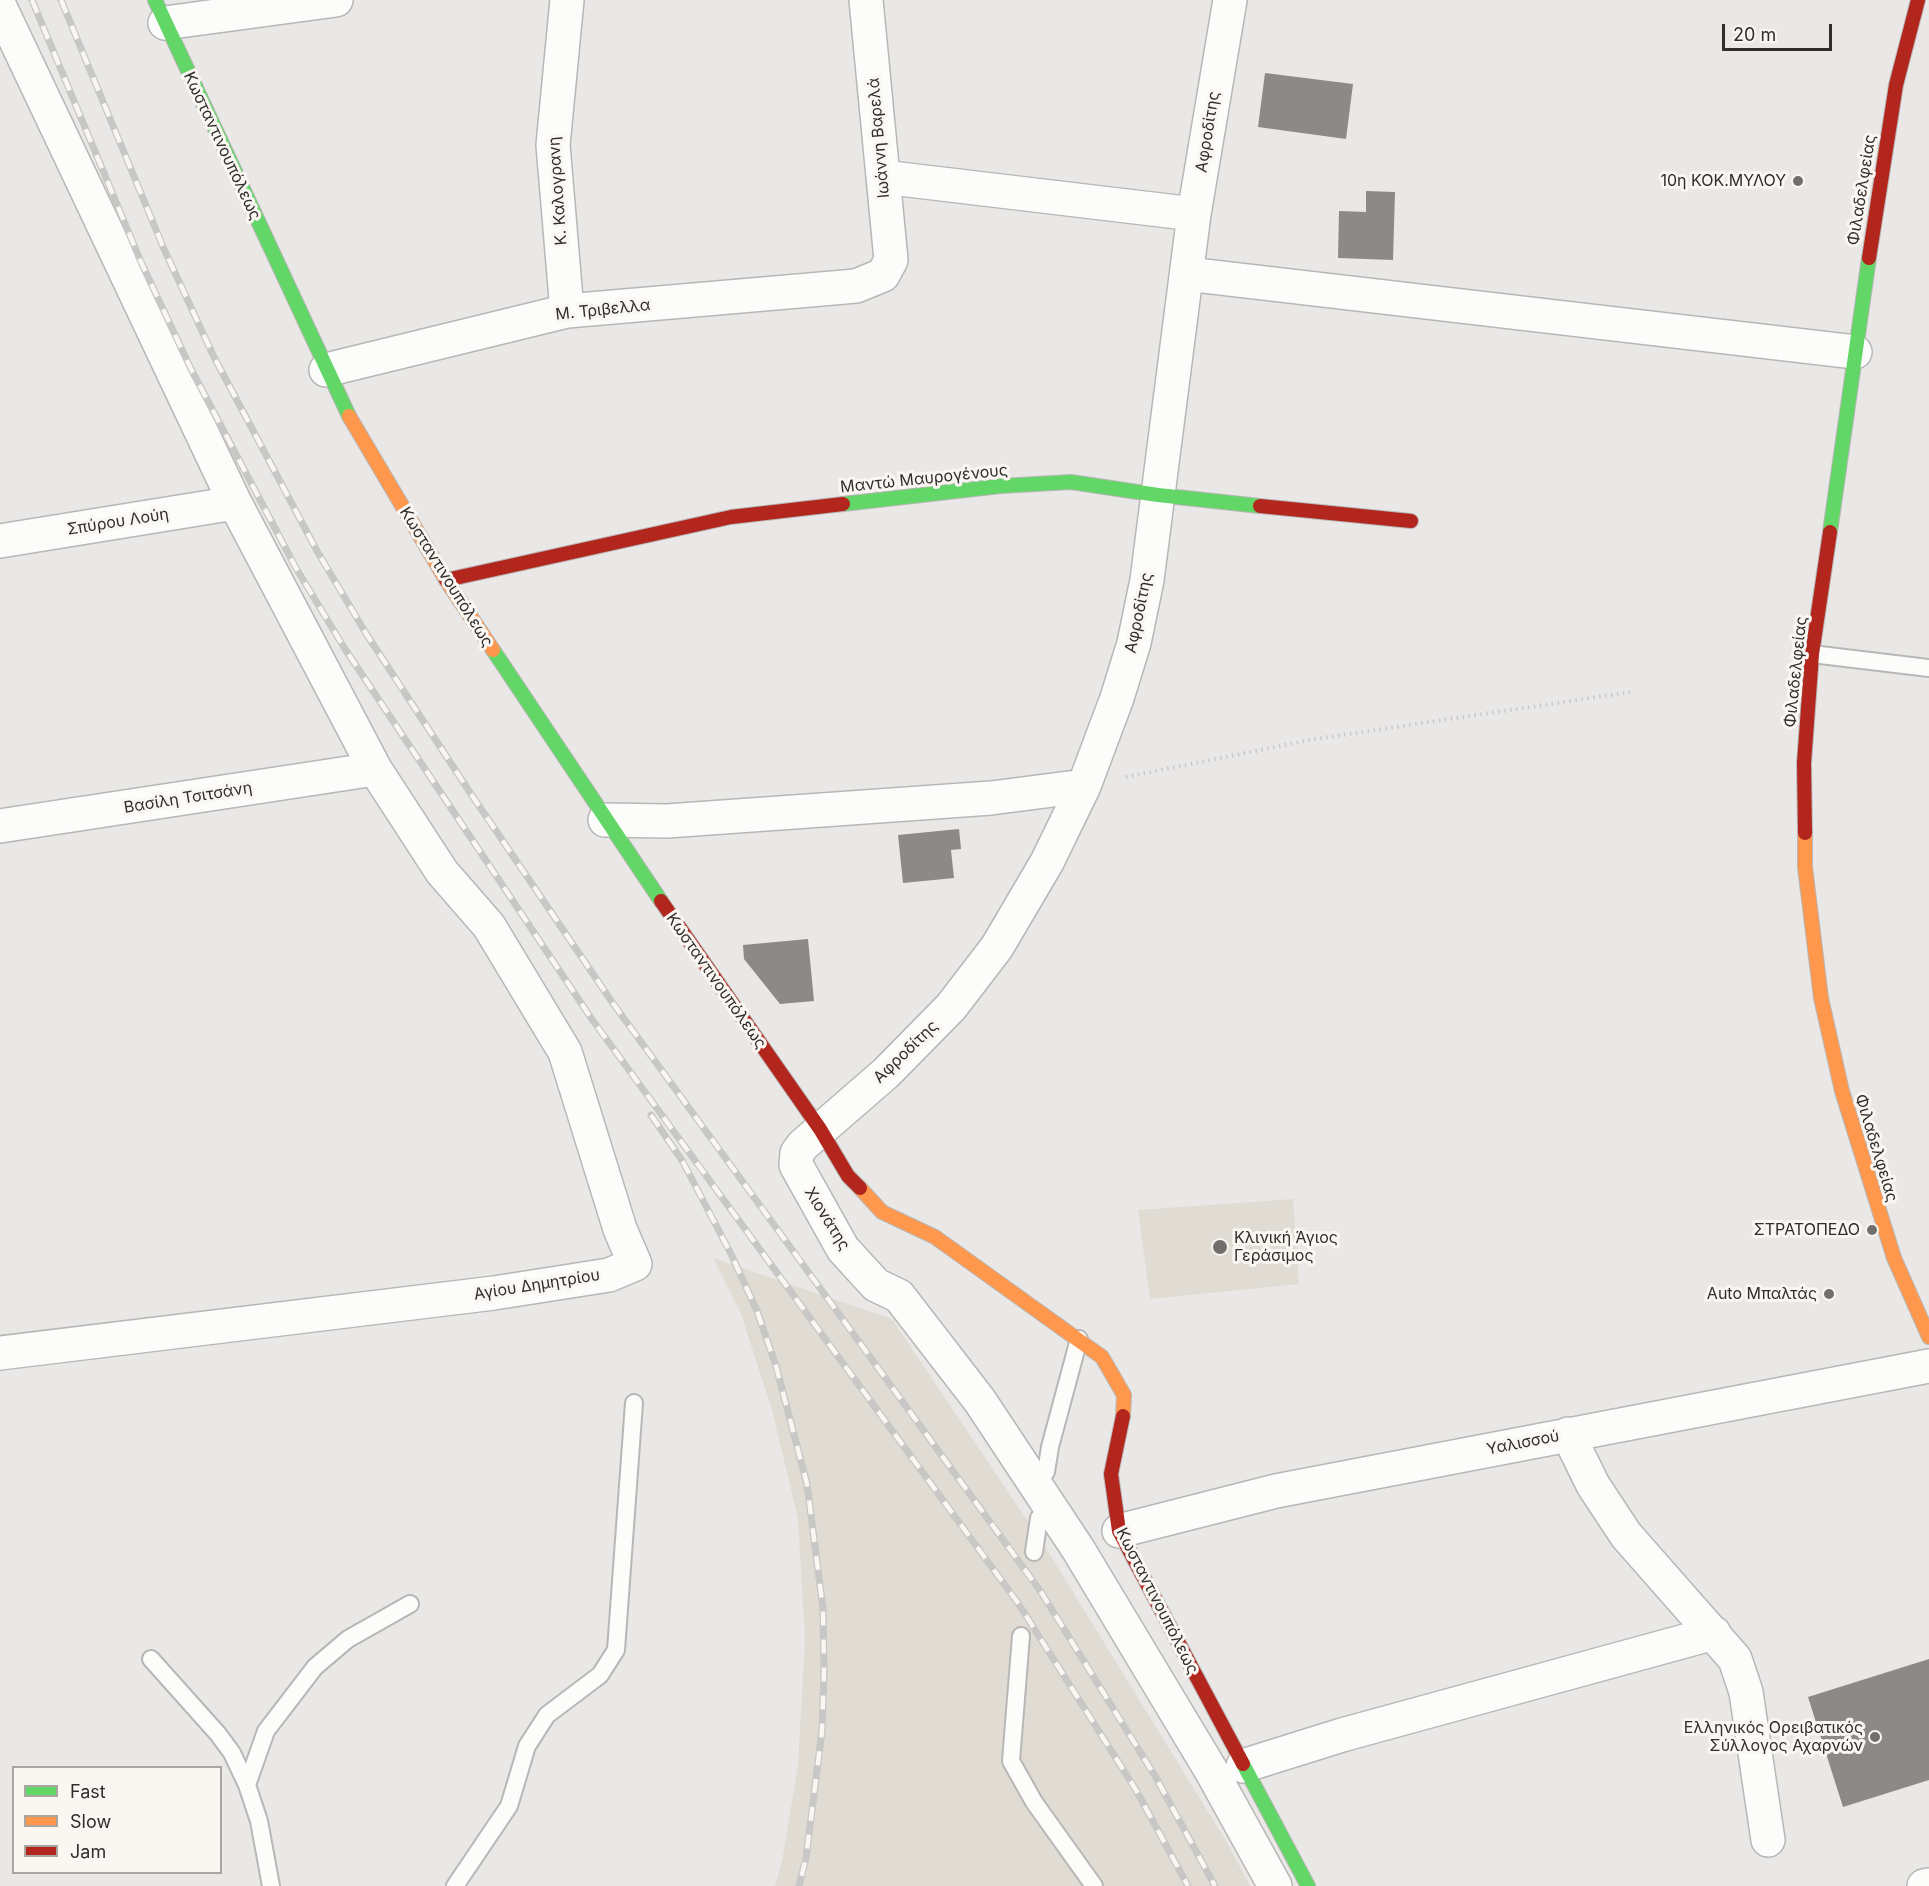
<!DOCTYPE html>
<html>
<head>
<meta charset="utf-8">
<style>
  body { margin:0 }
  #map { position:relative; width:1929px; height:1886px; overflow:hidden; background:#eae8e6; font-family:Inter,sans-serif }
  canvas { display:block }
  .legend { position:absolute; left:12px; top:1766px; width:210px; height:108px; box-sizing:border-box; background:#faf6f1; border:2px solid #a9a6a2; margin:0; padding:8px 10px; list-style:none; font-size:18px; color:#2f2e2c }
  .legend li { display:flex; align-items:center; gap:12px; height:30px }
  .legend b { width:30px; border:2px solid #a9a6a2 }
  .scale { position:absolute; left:1722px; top:24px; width:110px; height:27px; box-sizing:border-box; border:3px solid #2f2e2c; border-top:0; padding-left:8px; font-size:18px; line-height:21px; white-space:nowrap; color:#2f2e2c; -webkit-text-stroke:4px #faf6f1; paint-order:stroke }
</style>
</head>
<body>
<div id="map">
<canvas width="1929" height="1886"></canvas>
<ul class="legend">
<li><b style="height:8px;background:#63d668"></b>Fast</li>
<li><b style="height:8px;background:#ff974d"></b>Slow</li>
<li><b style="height:8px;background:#b3261e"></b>Jam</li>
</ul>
<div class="scale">20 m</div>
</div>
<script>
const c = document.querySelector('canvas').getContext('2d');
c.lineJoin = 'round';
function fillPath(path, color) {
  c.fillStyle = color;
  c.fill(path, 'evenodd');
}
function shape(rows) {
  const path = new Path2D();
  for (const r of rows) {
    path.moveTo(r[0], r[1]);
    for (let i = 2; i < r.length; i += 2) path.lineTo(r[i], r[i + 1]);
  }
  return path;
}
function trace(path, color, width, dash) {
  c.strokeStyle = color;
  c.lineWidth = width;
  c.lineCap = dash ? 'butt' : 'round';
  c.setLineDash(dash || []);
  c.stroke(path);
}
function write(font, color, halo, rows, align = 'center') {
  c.font = font + ' Inter,sans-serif';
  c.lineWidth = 6;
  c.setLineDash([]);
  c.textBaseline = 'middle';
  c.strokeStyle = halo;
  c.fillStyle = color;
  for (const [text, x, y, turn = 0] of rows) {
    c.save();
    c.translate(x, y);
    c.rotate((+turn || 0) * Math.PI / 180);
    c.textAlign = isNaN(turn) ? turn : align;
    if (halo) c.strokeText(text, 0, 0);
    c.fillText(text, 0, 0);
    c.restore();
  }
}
fillPath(shape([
  [1293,1199,1299,1284,1150,1299,1138,1210],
  [713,1258,892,1319,1049,1553,1229,1846,1250,1886,775,1886,782,1861,798,1765,805,1640,798,1519,772,1410,741,1314]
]), '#e0dbd3');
fillPath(shape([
  [1265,73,1353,84,1346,139,1258,127],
  [1366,191,1395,192,1393,260,1338,258,1339,211,1366,212],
  [959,829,961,849,951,850,954,878,903,883,898,835],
  [808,939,814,1001,780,1004,744,959,743,945],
  [1929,1659,1929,1780,1843,1807,1808,1697]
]), '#8c8a88');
const lane = shape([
  [1812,654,1929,668],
  [1046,1472,1050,1447,1079,1339],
  [1034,1552,1039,1518],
  [1021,1636,1011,1761,1034,1802,1094,1886],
  [151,1659,218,1734,232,1753,247,1785,259,1821,271,1886],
  [247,1785,266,1731,315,1667,348,1639,410,1604],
  [455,1886,509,1806,527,1746,547,1715,600,1675,616,1650,634,1403]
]);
const street = shape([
  [567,0,553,145,567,311],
  [1230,0,1194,214,1147,580,1134,643,1117,698,1084,786,1047,862,997,947,951,1007,886,1073,803,1145,797,1153,796,1165,843,1249,876,1285,899,1296,980,1401,1078,1549,1212,1772,1275,1886],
  [0,7,235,503,375,769,442,872,489,926,565,1052,620,1229,635,1264,609,1275,494,1293,0,1353],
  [165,23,336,0],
  [883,177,1194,214],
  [1187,274,1855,352],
  [326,370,567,311,856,286,883,275,891,260,866,0],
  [0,541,235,503],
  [605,820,667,821,991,798,1084,786],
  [0,826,375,769],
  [1568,1434,1593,1485,1626,1535,1735,1659,1746,1692,1768,1840],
  [1119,1531,1276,1491,1929,1366],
  [1243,1766,1342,1735,1714,1633],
  [1924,1886,1929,1885]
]);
const fast = shape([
  [155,0,349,416],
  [843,504,1001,486,1071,482,1158,495,1260,506],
  [1830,532,1869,258],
  [493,650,661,901],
  [1243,1764,1308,1886]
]);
const slow = shape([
  [349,416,446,580,493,650],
  [1805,833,1805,867,1821,998,1842,1091,1894,1258,1929,1337],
  [860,1188,882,1212,935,1237,1102,1357,1124,1395,1123,1416]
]);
const jam = shape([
  [1869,258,1896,85,1918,0],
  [1260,506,1411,521],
  [446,580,731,517,843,504],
  [1805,833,1804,763,1812,654,1830,532],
  [661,901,820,1129,848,1176,860,1188],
  [1123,1416,1111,1474,1119,1531,1243,1764]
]);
trace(lane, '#b8b7b6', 20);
trace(street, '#b8b7b6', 36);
trace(fast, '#b8b7b6', 16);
trace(slow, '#b8b7b6', 16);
trace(jam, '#b8b7b6', 16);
trace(shape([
  [1126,777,1315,739,1631,692]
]), '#cac9c9', 4, [1.5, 4.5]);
trace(lane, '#fcfcfb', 16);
trace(street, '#fcfcfb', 33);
trace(fast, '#63d668', 14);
trace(slow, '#ff974d', 14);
trace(jam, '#b3261e', 14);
const rail = shape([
  [32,0,141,262,191,369,296,568,345,649,591,1018,1018,1603,1136,1790,1188,1886],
  [61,0,164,249,214,357,317,551,367,635,471,794,612,1002,1041,1592,1155,1776,1215,1886],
  [651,1115,683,1162,731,1254,757,1311,776,1366,807,1484,823,1609,824,1671,822,1731,806,1858,799,1886]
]);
trace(rail, '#c7c7c6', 7);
trace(rail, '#faf6f1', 4.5, [14]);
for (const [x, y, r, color] of [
  [1798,181,6,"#706f6d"],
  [1872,1230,6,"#706f6d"],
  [1220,1247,8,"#706f6d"],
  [1829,1294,6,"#706f6d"],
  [1875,1737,6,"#706f6d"]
]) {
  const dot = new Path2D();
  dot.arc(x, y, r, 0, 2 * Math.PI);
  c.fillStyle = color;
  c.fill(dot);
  trace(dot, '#faf6f1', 2);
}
write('16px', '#2f2e2c', '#faf6f1', [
  ["Αφροδίτης",1208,132,-81],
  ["Ιωάννη Βαρελά",879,138,-95],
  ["Κωσταντινουπόλεως",222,146,65],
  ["Φιλαδελφείας",1862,190,-81],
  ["Κ. Καλογρανη",558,191,-94],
  ["Μ. Τριβελλα",603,310,-6],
  ["Μαντώ Μαυρογένους",924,479,-6],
  ["Σπύρου Λούη",118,522,-9],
  ["Κωσταντινουπόλεως",446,577,58],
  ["Αφροδίτης",1139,613,-78],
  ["Φιλαδελφείας",1796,672,-84],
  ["Βασίλη Τσιτσάνη",188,798,-9],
  ["Κωσταντινουπόλεως",716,981,55],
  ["Αφροδίτης",906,1052,-44],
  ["Φιλαδελφείας",1876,1148,73],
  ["Χιονάτης",827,1219,58],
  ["Αγίου Δημητρίου",537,1285,-9],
  ["Υαλισσού",1523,1443,-11],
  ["Κωσταντινουπόλεως",1157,1601,63]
]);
write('16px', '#2f2e2c', '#faf6f1', [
  ["10η ΚΟΚ.ΜΥΛΟΥ",1786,181],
  ["ΣΤΡΑΤΟΠΕΔΟ",1860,1230],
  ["Κλινική Άγιος",1234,1238,"left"],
  ["Γεράσιμος",1234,1256,"left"],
  ["Auto Μπαλτάς",1817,1294],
  ["Ελληνικός Ορειβατικός",1863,1728],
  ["Σύλλογος Αχαρνών",1863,1746]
], 'right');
</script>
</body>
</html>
